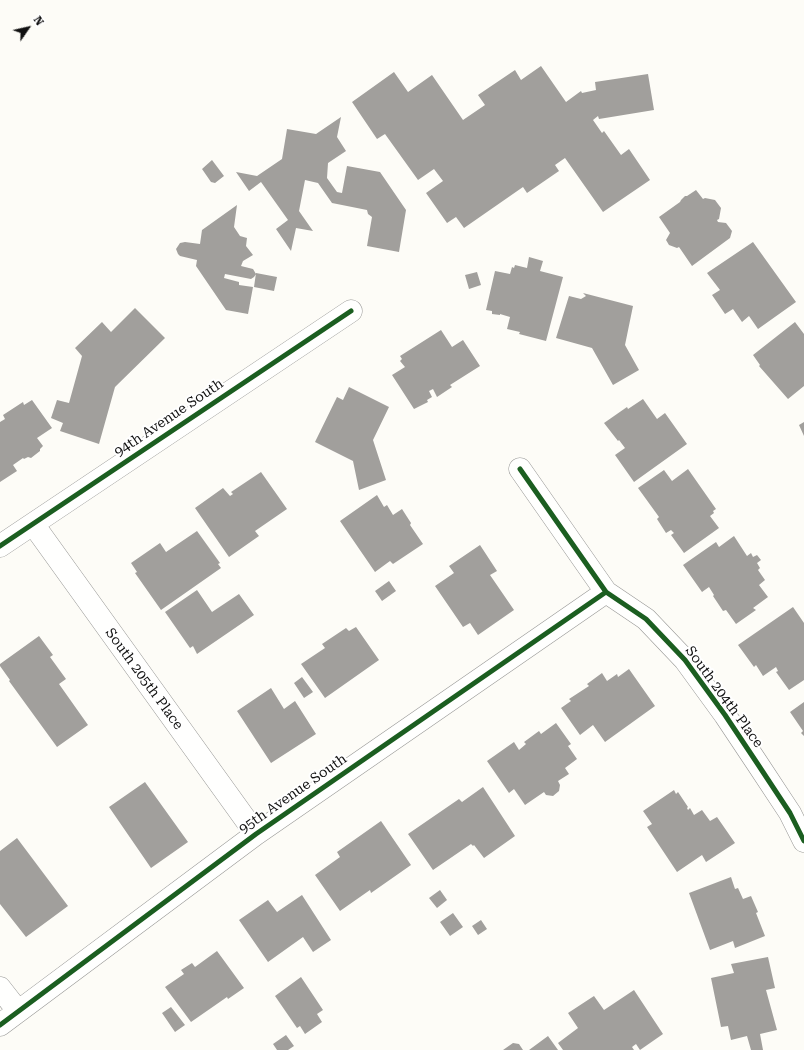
<!DOCTYPE html>
<html>
<head>
<meta charset="utf-8">
<style>
  body { margin:0 }
  #map { position:relative; width:804px; height:1050px; overflow:hidden; background:#fdfcf7; font-family:"Roboto Serif",serif }
  canvas { display:block }
  .north { position:absolute; left:8px; top:8px; width:40px; height:40px; -webkit-text-stroke:3px #fff; paint-order:stroke; rotate:56deg; font-size:11px; font-weight:700; line-height:16px; text-align:center; color:#111 }
  .north::after { content:''; display:block; margin:auto; width:14px; height:18px; background:#111; clip-path:polygon(50% 0,100% 100%,50% 72%,0 100%) }
</style>
</head>
<body>
<div id="map">
<canvas width="804" height="1050"></canvas>
<div class="north">N</div>
</div>
<script>
const c = document.querySelector('canvas').getContext('2d');
c.lineJoin = 'round';
function fillPath(path, color) {
  c.fillStyle = color;
  c.fill(path, 'evenodd');
}
function shape(rows) {
  const path = new Path2D();
  for (const r of rows) {
    path.moveTo(r[0], r[1]);
    for (let i = 2; i < r.length; i += 2) path.lineTo(r[i], r[i + 1]);
  }
  return path;
}
function trace(path, color, width, dash) {
  c.strokeStyle = color;
  c.lineWidth = width;
  c.lineCap = dash ? 'butt' : 'round';
  c.setLineDash(dash || []);
  c.stroke(path);
}
function write(font, color, halo, rows, align = 'center') {
  c.font = font + ' "Roboto Serif",serif';
  c.lineWidth = 4;
  c.setLineDash([]);
  c.textBaseline = 'middle';
  c.strokeStyle = halo;
  c.fillStyle = color;
  for (const [text, x, y, turn = 0] of rows) {
    c.save();
    c.translate(x, y);
    c.rotate((+turn || 0) * Math.PI / 180);
    c.textAlign = isNaN(turn) ? turn : align;
    if (halo) c.strokeText(text, 0, 0);
    c.fillText(text, 0, 0);
    c.restore();
  }
}
fillPath(shape([
  [541,66,566,102,581,91,582,93,596,90,595,82,648,74,654,110,599,119,598,116,593,120,602,133,604,131,621,155,629,149,650,180,603,212,565,158,555,165,559,171,527,193,523,187,464,228,456,217,447,223,426,193,443,181,434,169,418,180,385,134,377,139,352,102,394,72,408,92,432,75,463,120,485,105,478,95,515,70,521,80],
  [341,117,337,137,346,151,328,163,327,178,337,192,342,193,347,166,380,172,406,210,399,252,367,246,372,217,368,214,367,210,332,203,318,183,305,180,299,211,313,231,296,228,291,251,276,229,288,220,261,182,249,191,236,172,257,176,282,159,287,129,316,134],
  [212,160,224,176,215,183,211,182,202,169],
  [696,190,703,199,705,198,715,200,721,208,719,219,717,220,718,222,726,223,732,231,730,238,692,266,679,247,677,248,669,245,666,240,670,233,659,217,680,202,681,200,685,196,687,196],
  [237,205,234,227,240,236,247,238,246,246,253,255,243,261,241,266,253,269,256,274,254,277,251,279,225,274,224,278,239,282,239,285,253,287,248,314,226,310,196,266,197,260,180,256,178,254,176,249,180,243,185,242,200,244,202,230],
  [753,242,796,302,758,329,749,316,742,322,733,309,725,314,712,295,720,290,707,273],
  [529,257,543,261,540,271,563,277,546,341,519,334,520,332,507,329,510,317,500,314,500,315,492,314,492,311,486,310,495,271,510,274,512,267,514,268,515,265,527,268],
  [477,272,481,285,469,289,465,275],
  [256,273,277,277,274,291,254,287],
  [583,293,633,306,625,345,639,370,613,385,592,348,556,338,569,296,581,299,586,296],
  [135,308,165,338,115,387,99,444,60,431,63,423,51,418,57,400,69,403,82,356,75,348,102,322,111,332],
  [795,322,804,334,804,386,788,399,759,366,760,365,753,355],
  [441,330,452,347,463,340,480,366,450,385,452,387,437,397,433,389,429,391,432,397,427,400,428,402,414,409,392,375,405,367,400,361,402,359,400,356],
  [349,387,389,407,373,440,386,480,359,490,353,461,315,442,337,397,343,400],
  [643,399,657,419,665,413,687,444,634,482,615,455,625,448,619,440,618,441,604,423,627,407,628,409],
  [32,400,52,428,37,438,43,446,40,449,40,451,31,458,28,457,24,459,23,458,13,465,17,471,0,482,0,422,5,419,3,415,23,402,24,405],
  [804,422,804,436,799,425],
  [688,469,716,509,713,511,714,513,710,516,719,528,684,553,671,535,674,533,671,530,666,533,657,519,659,517,638,488,664,470,672,481],
  [261,472,287,509,255,531,259,536,229,557,195,508,223,488,230,496,233,494,231,492],
  [377,495,384,507,387,505,393,515,402,509,411,523,410,525,423,544,393,564,390,561,375,572,340,521],
  [197,531,220,563,218,564,221,568,161,610,135,573,137,572,131,563,160,543,166,552],
  [734,536,747,556,751,553,753,557,757,555,761,560,757,563,760,568,758,570,765,580,759,585,768,597,753,608,756,610,736,624,726,610,723,611,713,596,714,595,709,587,702,592,683,565,716,542,719,547],
  [480,545,497,571,490,575,514,610,478,635,470,623,463,627,435,586,454,573,449,566],
  [389,581,396,591,382,601,375,591],
  [197,590,212,612,239,594,254,615,197,654,193,646,190,648,165,612],
  [793,607,804,623,804,680,789,690,776,672,778,671,776,667,763,676,756,665,754,667,738,645],
  [356,627,379,660,325,698,301,664,325,648,322,644,346,628,349,631],
  [39,636,53,655,50,657,66,679,59,684,88,725,57,747,9,681,10,680,0,666,0,664],
  [629,669,655,706,605,742,593,725,580,735,561,708,571,701,569,699,589,686,587,684,602,673,607,681,617,674,618,677],
  [302,677,313,692,304,698,294,683],
  [271,688,284,709,295,701,316,734,271,763,237,711],
  [804,702,804,736,801,733,803,731,790,712],
  [556,723,571,744,568,746,577,759,565,768,569,774,558,781,560,785,559,791,553,796,546,795,544,792,525,805,514,789,509,793,487,761,514,742,519,750,526,744,524,742,539,731,541,734],
  [145,782,188,842,151,868,109,807],
  [483,787,515,836,484,858,474,845,473,846,471,844,433,870,408,834,459,799,462,802],
  [674,790,676,794,678,792,688,807,687,808,688,810,690,808,694,815,702,810,710,821,717,817,735,843,706,862,702,855,677,872,647,827,652,824,643,811],
  [381,821,411,865,371,893,370,890,340,911,315,875,340,857,337,852],
  [17,838,68,906,26,937,0,904,0,851],
  [731,877,735,889,738,888,743,899,751,896,758,912,756,913,765,936,735,948,733,941,710,950,689,893],
  [440,890,447,900,437,908,429,898],
  [302,895,331,940,313,952,303,937,268,962,239,920,268,900,277,912],
  [453,913,463,927,450,936,440,922],
  [481,920,487,929,478,935,472,926],
  [217,951,244,988,228,999,227,997,191,1022,165,987,184,974,181,970,192,963,195,967],
  [768,957,775,988,766,990,777,1030,760,1034,763,1050,751,1050,747,1036,731,1040,728,1026,721,1027,711,978,734,973,731,964],
  [301,977,323,1010,317,1014,322,1022,305,1034,300,1026,297,1028,275,996],
  [634,990,663,1034,640,1050,636,1044,632,1047,634,1050,563,1050,558,1043,578,1028,568,1013,594,996,604,1010],
  [171,1007,185,1025,175,1032,162,1013],
  [286,1035,294,1046,288,1050,277,1050,273,1044],
  [548,1036,558,1050,529,1050],
  [513,1043,519,1044,523,1050,503,1050]
]), '#a19f9c');
const minor = shape([
  [520,469,606,592,646,619,685,660,725,715,757,763,790,813,804,841],
  [33,524,256,834],
  [0,546,351,311],
  [0,988,18,1011],
  [0,1025,256,834,606,592]
]);
trace(minor, '#979795', 23);
trace(minor, '#fffffe', 22);
trace(shape([
  [520,469,606,592,646,619,685,660,725,715,757,763,790,813,804,841],
  [0,546,351,311],
  [0,1025,256,834,606,592]
]), '#1b5e20', 5);
write('14px', '#111', '#fff', [
  ["94th Avenue South",169,418,-34],
  ["South 205th Place",144,679,54],
  ["South 204th Place",724,697,54],
  ["95th Avenue South",293,794,-35]
]);
</script>
</body>
</html>
